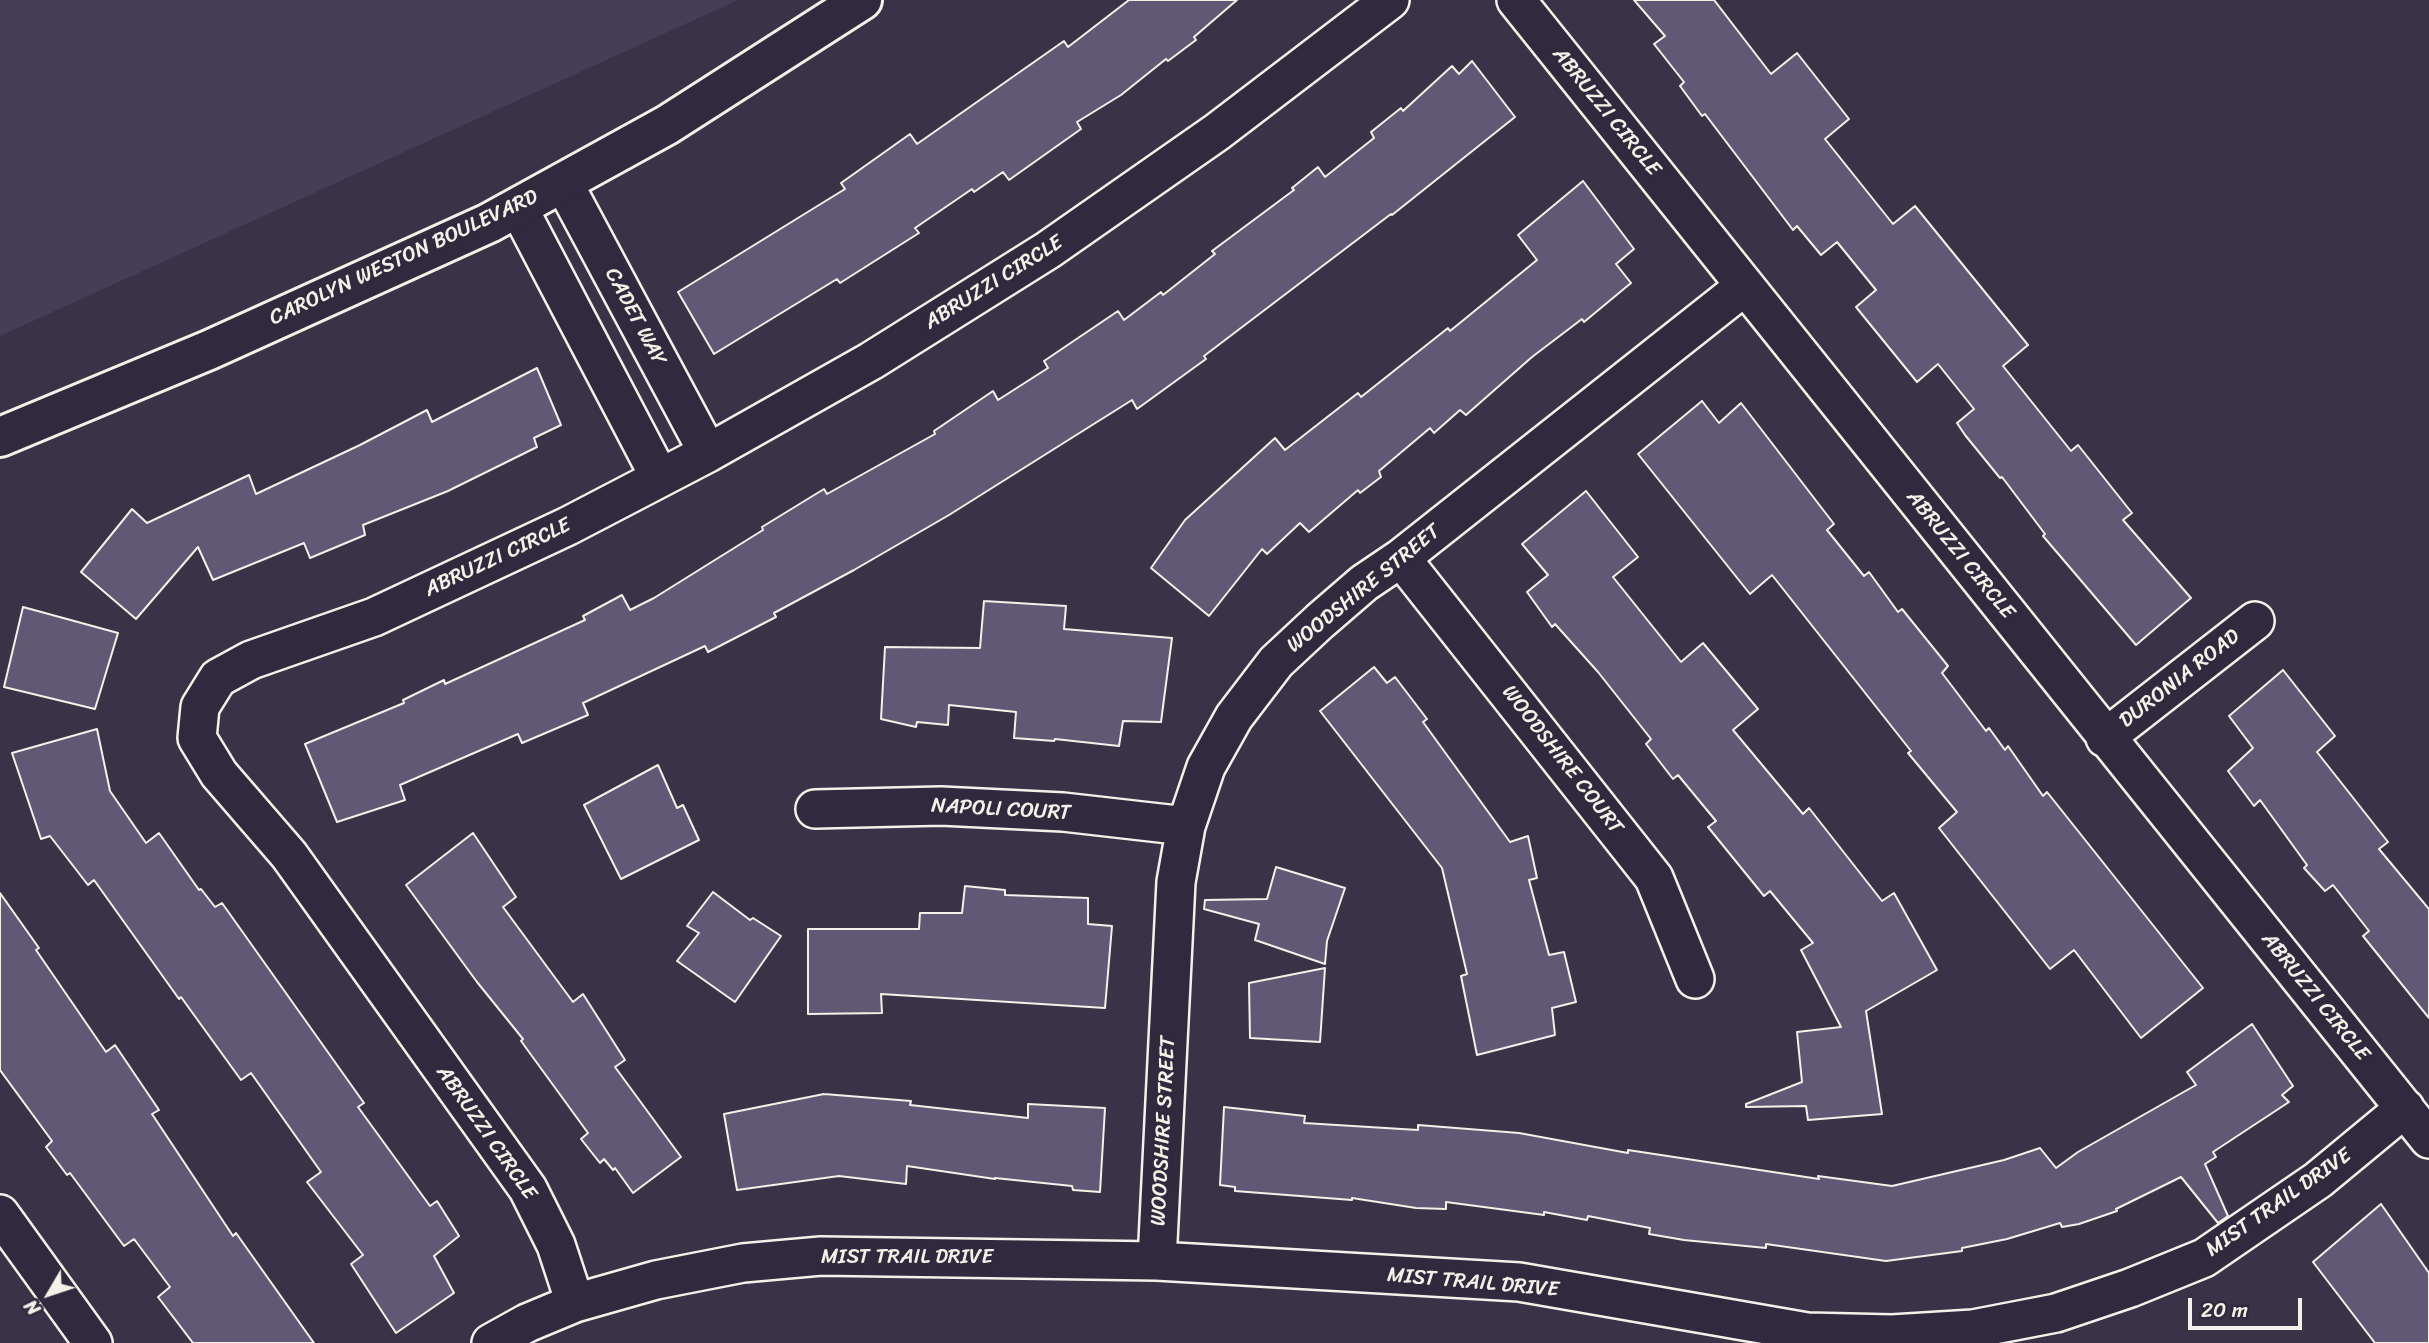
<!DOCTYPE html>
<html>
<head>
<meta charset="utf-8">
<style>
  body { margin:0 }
  #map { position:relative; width:2429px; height:1343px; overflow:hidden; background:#393348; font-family:Sriracha,sans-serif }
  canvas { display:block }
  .north { position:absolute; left:14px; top:1259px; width:70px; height:70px; -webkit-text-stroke:5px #2f2a3d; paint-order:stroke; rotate:231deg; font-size:19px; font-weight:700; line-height:28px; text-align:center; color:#f4f1e8 }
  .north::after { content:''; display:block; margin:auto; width:24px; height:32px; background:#f4f1e8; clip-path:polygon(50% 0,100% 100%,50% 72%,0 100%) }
  .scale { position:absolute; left:2188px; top:1298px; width:114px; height:32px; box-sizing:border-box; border:4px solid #f4f1e8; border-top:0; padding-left:9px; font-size:21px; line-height:24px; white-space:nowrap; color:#f4f1e8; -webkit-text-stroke:5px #2f2a3d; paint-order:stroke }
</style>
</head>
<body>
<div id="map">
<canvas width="2429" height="1343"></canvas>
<div class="north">N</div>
<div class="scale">20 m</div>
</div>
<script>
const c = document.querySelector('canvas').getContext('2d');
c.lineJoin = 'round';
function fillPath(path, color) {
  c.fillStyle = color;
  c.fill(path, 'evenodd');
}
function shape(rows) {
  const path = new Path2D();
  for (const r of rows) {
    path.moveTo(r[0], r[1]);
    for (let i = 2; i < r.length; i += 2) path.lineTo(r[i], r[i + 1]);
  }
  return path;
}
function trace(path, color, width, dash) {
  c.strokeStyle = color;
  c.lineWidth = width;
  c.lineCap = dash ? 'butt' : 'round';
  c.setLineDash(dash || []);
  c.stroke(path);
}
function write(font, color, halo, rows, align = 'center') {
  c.font = font + ' Sriracha,sans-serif';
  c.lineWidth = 5;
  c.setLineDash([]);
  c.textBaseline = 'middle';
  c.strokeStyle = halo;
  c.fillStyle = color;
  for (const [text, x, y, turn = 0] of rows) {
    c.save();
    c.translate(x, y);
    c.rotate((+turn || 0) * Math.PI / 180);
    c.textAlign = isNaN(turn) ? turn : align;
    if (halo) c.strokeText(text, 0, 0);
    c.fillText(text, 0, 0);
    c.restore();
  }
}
fillPath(shape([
  [0,0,738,0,0,336]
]), '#453e56');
const building = shape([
  [1129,0,1237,0,1194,37,1196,40,1168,61,1166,59,1121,95,1077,122,1081,129,1009,180,1003,172,974,192,972,189,915,228,919,233,840,283,837,279,714,354,678,292,845,189,841,183,910,134,917,144,1064,41,1068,47,1129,0],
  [1634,0,1714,0,1771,74,1797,53,1849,119,1825,139,1893,224,1915,206,2028,345,2003,366,2071,451,2078,445,2132,513,2123,520,2191,598,2136,645,2043,536,2045,534,2002,477,2000,478,1965,435,1957,423,1974,409,1938,364,1917,382,1856,307,1876,290,1837,242,1821,255,1797,226,1793,230,1705,114,1702,116,1680,86,1684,82,1654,44,1665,36,1634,0],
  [1472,61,1515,117,1392,215,1391,214,1204,356,1206,359,1137,409,1132,400,949,515,854,570,774,613,776,617,708,652,705,646,583,703,588,715,522,743,518,734,400,785,405,800,337,822,305,744,404,703,403,700,444,680,445,684,585,620,583,616,622,595,630,610,654,598,763,530,762,527,824,489,827,494,935,434,934,431,993,391,998,400,1048,368,1044,361,1118,311,1124,320,1161,292,1163,295,1215,254,1212,251,1294,190,1292,188,1318,167,1325,177,1374,138,1371,132,1401,108,1403,111,1452,66,1459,74,1472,61],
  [1583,181,1634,249,1616,264,1631,283,1584,322,1582,319,1532,357,1466,415,1460,410,1434,433,1430,428,1379,471,1381,477,1360,493,1358,490,1309,532,1300,523,1267,554,1262,549,1209,616,1151,568,1185,520,1275,438,1285,450,1358,393,1361,397,1448,328,1450,331,1537,260,1518,235,1583,181],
  [537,368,561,425,534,438,537,447,448,491,363,525,365,535,310,558,304,543,213,580,198,547,136,619,81,572,132,509,147,523,249,475,256,494,360,445,427,410,432,422,537,368],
  [1702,401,1719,423,1741,403,1834,524,1827,530,1864,576,1869,572,1898,612,1902,609,1948,666,1942,673,1986,731,1989,728,2005,750,2008,746,2043,796,2047,792,2203,988,2141,1038,2074,950,2050,969,1939,828,1957,812,1908,753,1911,751,1772,575,1750,594,1638,454,1702,401],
  [1586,491,1638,557,1613,577,1681,662,1703,643,1758,709,1733,730,1803,814,1809,808,1882,901,1894,893,1937,970,1866,1011,1882,1114,1808,1120,1806,1106,1746,1107,1746,1104,1802,1082,1797,1032,1841,1027,1801,950,1813,943,1770,891,1764,896,1708,827,1716,821,1678,775,1673,779,1646,744,1651,739,1598,672,1555,624,1552,627,1527,592,1548,575,1522,544,1586,491],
  [984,601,1066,606,1064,629,1172,638,1161,722,1123,721,1119,746,1055,739,1054,741,1014,738,1016,712,949,705,948,725,917,722,916,727,881,719,885,647,980,648,984,601],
  [23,607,118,633,95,709,4,687,23,607],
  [1374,667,1387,683,1395,677,1427,719,1423,722,1510,842,1528,836,1537,878,1529,880,1549,955,1564,952,1576,1002,1552,1008,1555,1035,1477,1055,1461,976,1467,974,1442,868,1320,711,1374,667],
  [2283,670,2335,736,2317,752,2388,842,2379,849,2429,909,2429,1018,2363,936,2369,931,2333,885,2325,891,2304,868,2307,865,2260,800,2254,806,2228,771,2253,748,2229,716,2283,670],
  [97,729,110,791,146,843,159,833,199,890,201,889,215,907,222,903,364,1103,358,1107,430,1206,437,1201,459,1236,434,1256,454,1293,396,1333,351,1264,363,1255,307,1182,321,1172,251,1073,241,1080,181,997,179,999,94,880,88,885,50,836,41,839,12,753,97,729],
  [658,765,677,808,683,805,699,840,621,879,584,805,658,765],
  [473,833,516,897,503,907,573,1002,583,994,625,1060,615,1067,681,1157,633,1193,615,1168,613,1170,604,1159,600,1163,581,1139,588,1133,521,1041,523,1039,477,982,406,885,473,833],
  [1276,867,1345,888,1327,941,1325,964,1255,940,1259,924,1204,909,1205,900,1267,899,1276,867],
  [965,886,1005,890,1005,895,1088,898,1088,924,1112,926,1105,1008,881,994,882,1013,808,1014,808,929,919,929,920,913,962,913,965,886],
  [713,892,750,920,753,918,781,936,735,1002,677,961,699,933,687,926,713,892],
  [0,893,39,948,36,950,106,1052,115,1045,159,1110,152,1114,233,1236,236,1233,314,1343,193,1343,158,1297,170,1287,134,1239,124,1246,70,1173,67,1175,46,1147,52,1141,0,1070,0,893],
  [1325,968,1320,1042,1250,1038,1249,983,1325,968],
  [2252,1024,2293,1086,2282,1095,2289,1102,2213,1152,2216,1157,2205,1164,2228,1216,2218,1223,2181,1177,2116,1209,2117,1211,2079,1224,2062,1227,2060,1223,2007,1239,1962,1248,1962,1251,1886,1261,1766,1244,1766,1248,1684,1240,1649,1234,1650,1228,1588,1216,1587,1220,1544,1212,1544,1215,1446,1202,1446,1209,1416,1208,1352,1198,1352,1200,1235,1191,1235,1187,1220,1185,1224,1107,1305,1116,1304,1123,1418,1130,1418,1125,1519,1133,1628,1153,1628,1150,1819,1179,1818,1176,1892,1186,2004,1160,2040,1148,2056,1168,2078,1152,2196,1085,2187,1072,2252,1024],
  [824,1094,911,1101,910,1105,1028,1118,1028,1104,1105,1108,1100,1192,1073,1190,1072,1186,995,1178,995,1179,907,1166,906,1184,839,1176,737,1190,724,1114,824,1094],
  [2381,1204,2429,1273,2429,1343,2375,1343,2313,1262,2381,1204]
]);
fillPath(building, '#605875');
trace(building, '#f4f1e8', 2);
const street = shape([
  [1516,0,2429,1139],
  [563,182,708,453],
  [518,207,660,478],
  [1401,558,1654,878,1695,979],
  [2105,738,2255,621],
  [815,809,941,806,1063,812,1186,826],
  [0,1214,93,1343],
  [1157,1261,1176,882,1186,826,1206,767,1234,717,1276,662,1320,621,1364,583,1401,558,1745,286],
  [575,1303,556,1245,528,1189,289,855,219,774,197,738,200,707,218,678,251,660,374,617,568,526,708,453,871,361,1048,250,1217,132,1390,0],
  [491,1343,527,1323,575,1303,656,1280,743,1263,821,1256,1157,1261,1519,1282,1807,1332,1892,1334,1973,1329,2056,1313,2130,1288,2204,1258,2318,1180,2405,1108]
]);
const secondary = shape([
  [0,437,209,350,489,223,667,125,862,0]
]);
trace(street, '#f4f1e8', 42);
trace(secondary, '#f4f1e8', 44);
trace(street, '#2f2a3d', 37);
trace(secondary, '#2f2a3d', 38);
write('21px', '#f4f1e8', '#2f2a3d', [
  ["ABRUZZI CIRCLE",1606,112,51],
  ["CAROLYN WESTON BOULEVARD",404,258,-25],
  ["ABRUZZI CIRCLE",994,283,-32],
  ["CADET WAY",635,317,62],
  ["ABRUZZI CIRCLE",1960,555,51],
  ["ABRUZZI CIRCLE",498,558,-25],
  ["WOODSHIRE STREET",1364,589,-39],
  ["DURONIA ROAD",2180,679,-38],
  ["WOODSHIRE COURT",1562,760,52],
  ["NAPOLI COURT",1001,810,3],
  ["ABRUZZI CIRCLE",2315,997,51],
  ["WOODSHIRE STREET",1164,1131,-87],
  ["ABRUZZI CIRCLE",486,1133,55],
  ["MIST TRAIL DRIVE",2279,1203,-35],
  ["MIST TRAIL DRIVE",907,1258],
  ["MIST TRAIL DRIVE",1473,1283,5]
]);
</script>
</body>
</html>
